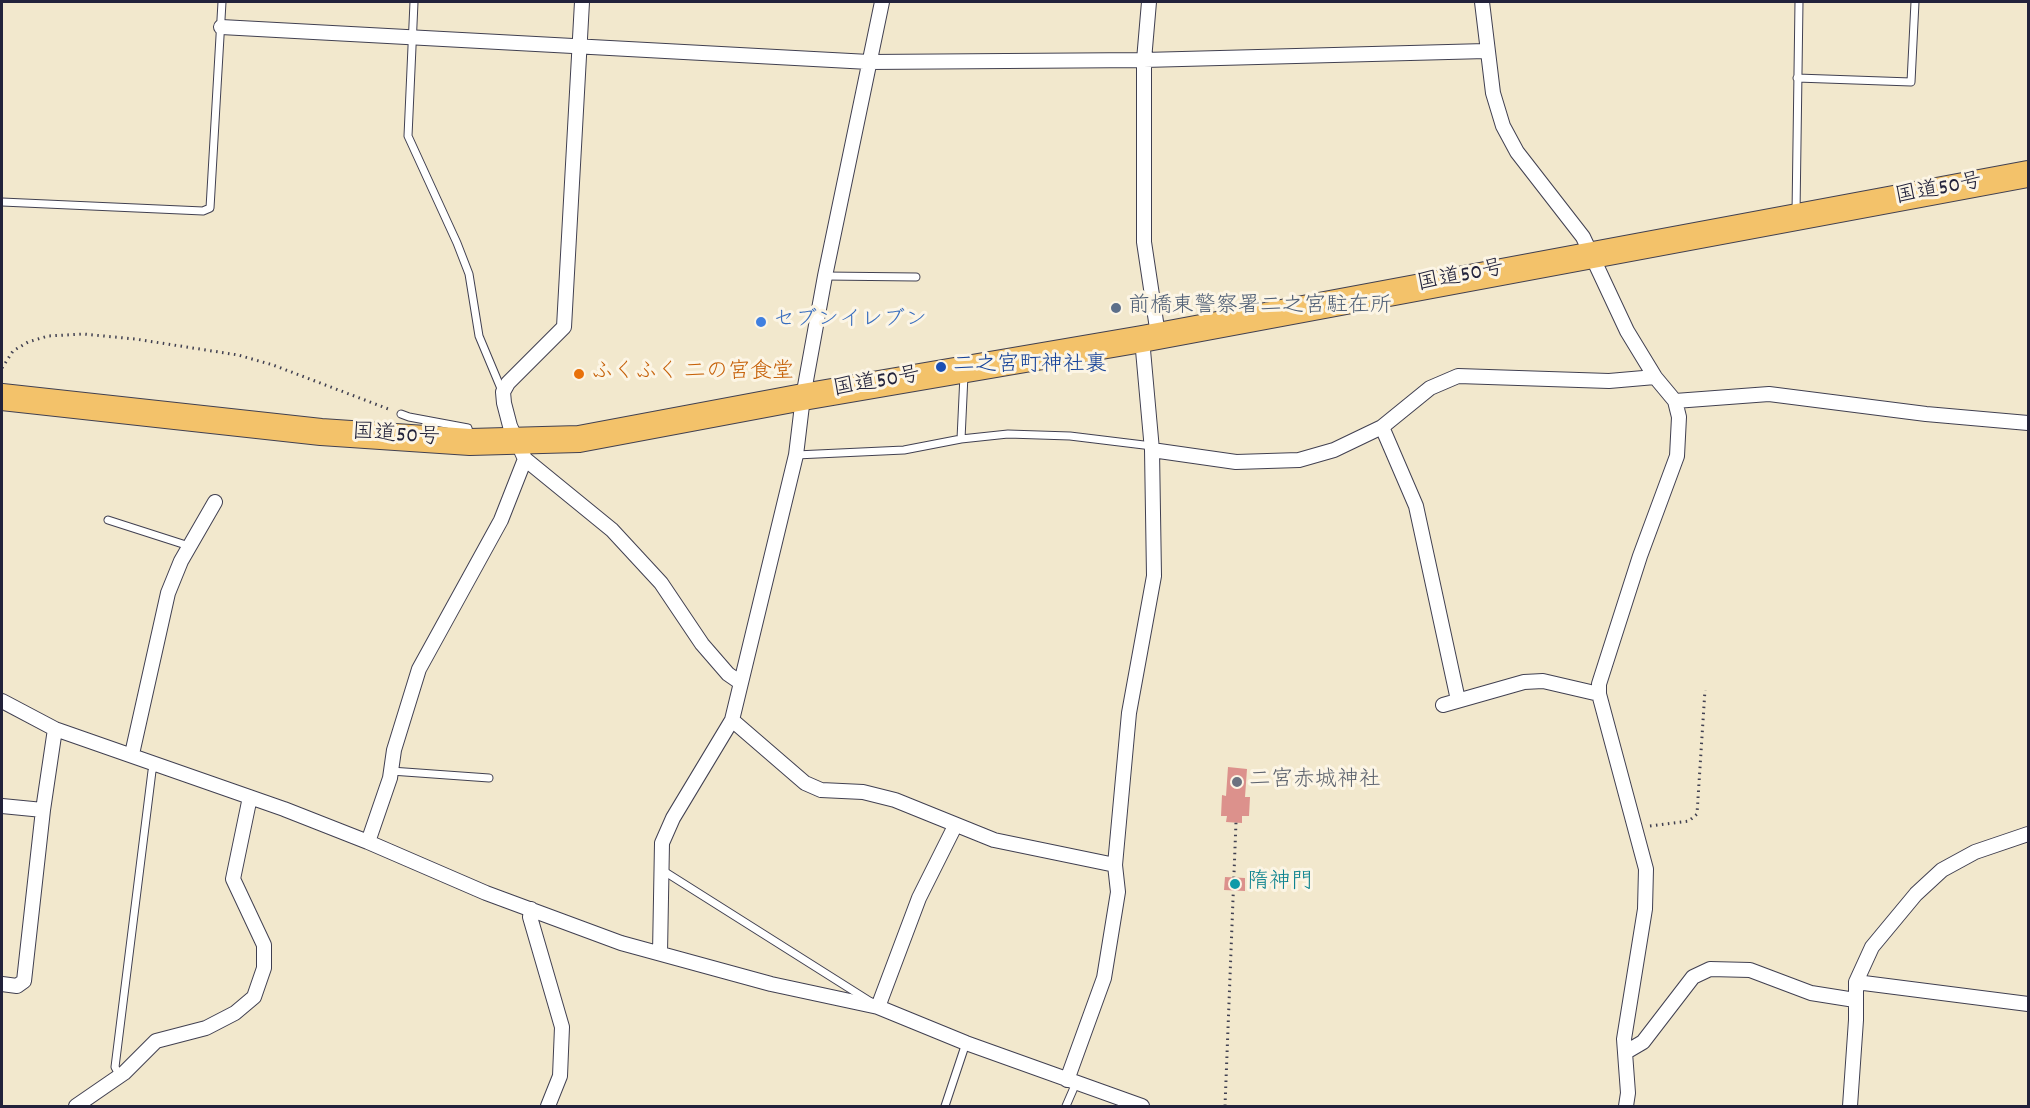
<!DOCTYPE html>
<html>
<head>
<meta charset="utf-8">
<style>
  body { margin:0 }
  #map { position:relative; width:2030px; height:1108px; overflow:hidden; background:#f2e8cd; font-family:Dekko,sans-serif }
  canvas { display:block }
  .frame { position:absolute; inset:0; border:3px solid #22223b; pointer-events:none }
</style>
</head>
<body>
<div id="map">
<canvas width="2030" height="1108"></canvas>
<div class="frame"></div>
</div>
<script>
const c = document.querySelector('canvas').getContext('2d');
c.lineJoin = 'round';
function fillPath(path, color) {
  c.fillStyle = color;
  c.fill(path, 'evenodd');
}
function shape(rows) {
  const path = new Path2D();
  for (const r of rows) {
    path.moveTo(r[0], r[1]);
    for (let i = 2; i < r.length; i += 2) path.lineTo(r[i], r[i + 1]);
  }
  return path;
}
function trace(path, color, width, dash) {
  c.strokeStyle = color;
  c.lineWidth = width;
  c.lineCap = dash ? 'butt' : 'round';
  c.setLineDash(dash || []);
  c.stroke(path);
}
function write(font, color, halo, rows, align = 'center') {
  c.font = font + ' Dekko,"Klee One",sans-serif';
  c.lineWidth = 6;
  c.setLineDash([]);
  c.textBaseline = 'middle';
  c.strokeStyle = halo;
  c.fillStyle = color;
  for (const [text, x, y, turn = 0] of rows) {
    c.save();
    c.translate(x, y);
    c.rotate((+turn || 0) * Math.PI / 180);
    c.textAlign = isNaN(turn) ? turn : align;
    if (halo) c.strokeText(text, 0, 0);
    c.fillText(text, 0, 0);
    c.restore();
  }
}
fillPath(shape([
  [1228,767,1247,769,1245,797,1250,797,1249,816,1242,816,1242,823,1226,822,1227,816,1221,816,1222,795,1226,796],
  [1225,877,1245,878,1245,891,1224,890]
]), '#dc918c');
const lane = shape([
  [414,2,408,136,457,243,469,274,479,336,502,391],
  [1797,78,1911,82,1915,2],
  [2,202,203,211,210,208,222,2],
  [1796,213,1799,2],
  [825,276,916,277],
  [401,414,409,417,468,428,470,436],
  [961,439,964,375],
  [796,455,904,450,961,439,1008,434,1070,436,1152,446],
  [108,520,189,546],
  [391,771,489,778],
  [662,870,871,1002],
  [120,1076,115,1067,152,771,156,764],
  [945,1106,966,1043],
  [1066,1106,1076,1083]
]);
const street = shape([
  [582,2,564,327,508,383,503,392,504,403,510,426,525,459,612,530,661,583,702,644,728,674,741,683],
  [1149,2,1144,60,1144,242,1158,335],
  [1482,2,1493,93,1503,126,1517,152,1583,237,1627,331,1655,377,1675,401,1679,417,1677,456,1640,556,1599,684,1599,694,1646,869,1645,909,1624,1039,1628,1093,1626,1106],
  [221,27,869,62,1144,60,1486,51],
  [1675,401,1769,394,1926,414,2028,423],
  [1382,427,1416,506,1458,700],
  [1152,450,1236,462,1299,460,1334,450,1382,427,1430,388,1458,376,1609,381,1655,377],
  [2,701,55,729,284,809,368,842,486,893,621,943,771,984,878,1007,966,1043,1142,1106],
  [1443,705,1524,682,1543,681,1599,694],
  [732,720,805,783,821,790,863,792,895,800,994,840,1115,865],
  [132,754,168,593,181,561,215,502],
  [2,806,43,810],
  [368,842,390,778,394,750,419,669,501,520,525,459],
  [531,909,530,917,562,1027,560,1076,548,1106],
  [660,953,662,843,673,818,732,720,796,455,803,397,825,276,882,2],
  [1856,982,2028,1004],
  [2,984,17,986,24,981,43,810,55,729],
  [878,1007,919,898,955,826],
  [1626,1052,1643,1042,1693,977,1710,969,1750,970,1811,993,1855,1000],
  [1067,1080,1104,978,1118,892,1115,865,1129,713,1154,576,1152,450,1142,339],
  [76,1106,124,1073,156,1041,206,1028,235,1013,254,997,264,968,264,945,233,879,250,797],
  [1850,1106,1856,1020,1856,982,1872,947,1916,894,1942,870,1975,852,2028,834]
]);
const highway = shape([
  [2,397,321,432,470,442,579,439,803,397,1142,339,2028,174]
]);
trace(lane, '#414051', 9);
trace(street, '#414051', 16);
trace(highway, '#414051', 28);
trace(shape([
  [2,368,13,351,28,342,48,336,83,334,135,339,238,355,273,365,391,410],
  [1650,826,1689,821,1697,814,1705,690],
  [1225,1106,1236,822]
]), '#414051', 3, [1.5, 4.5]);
trace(lane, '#fff', 7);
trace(street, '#fff', 14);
trace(highway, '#f3c26a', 26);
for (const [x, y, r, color] of [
  [1116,308,6,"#5c6f8a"],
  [761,322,6,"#3f7fe0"],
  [941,367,6,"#1a4fb4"],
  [579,374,6,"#e8710a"],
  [1237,782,6,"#6b7280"],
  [1235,884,6,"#0f9aa8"]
]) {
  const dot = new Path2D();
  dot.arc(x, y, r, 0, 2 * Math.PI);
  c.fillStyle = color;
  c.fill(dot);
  trace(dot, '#fcf5e5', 2);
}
write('22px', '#22223b', '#fcf5e5', [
  ["国道50号",1939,191,-11],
  ["国道50号",1461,278,-11],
  ["国道50号",877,384,-10],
  ["国道50号",396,437,4]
]);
write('22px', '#4e5e75', '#fcf5e5', [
  ["前橋東警察署二之宮駐在所",1128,308]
], 'left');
write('22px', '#366cbe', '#fcf5e5', [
  ["セブンイレブン",773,322]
], 'left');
write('22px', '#164399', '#fcf5e5', [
  ["二之宮町神社裏",953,367]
], 'left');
write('22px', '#c56008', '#fcf5e5', [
  ["ふくふく 二の宮食堂",591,374]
], 'left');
write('22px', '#5b616d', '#fcf5e5', [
  ["二宮赤城神社",1249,782]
], 'left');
write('22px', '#0d838f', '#fcf5e5', [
  ["隋神門",1247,884]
], 'left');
</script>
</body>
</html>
